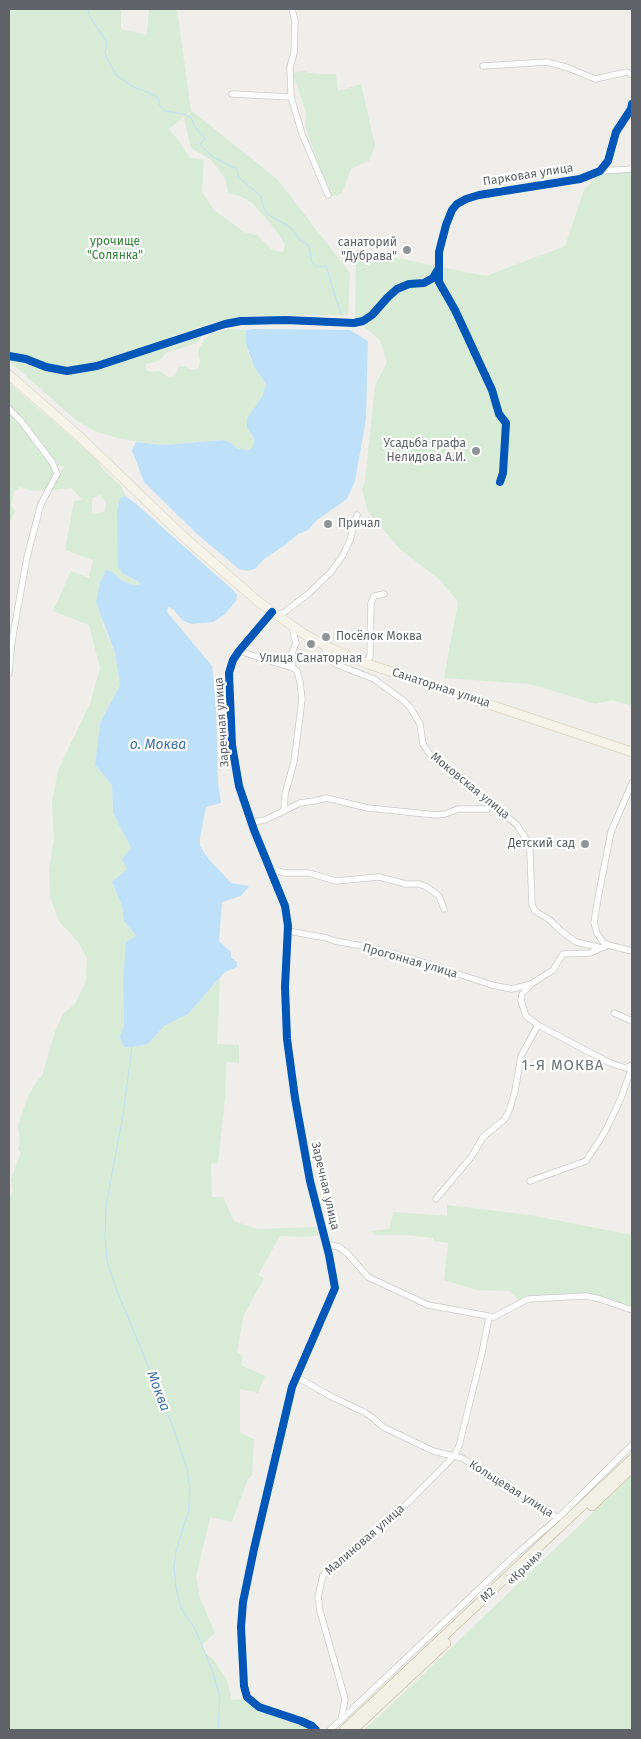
<!DOCTYPE html>
<html>
<head>
<meta charset="utf-8">
<style>
  body { margin:0 }
  #map { position:relative; width:641px; height:1739px; overflow:hidden; background:#efeeea; font-family:"Fira Sans",sans-serif }
  canvas { display:block }
  .frame { position:absolute; inset:0; border:10px solid #5f6368; pointer-events:none }
</style>
</head>
<body>
<div id="map">
<canvas width="641" height="1739"></canvas>
<div class="frame"></div>
</div>
<script>
const c = document.querySelector('canvas').getContext('2d');
c.lineJoin = 'round';
function fillPath(path, color) {
  c.fillStyle = color;
  c.fill(path, 'evenodd');
}
function shape(rows) {
  const path = new Path2D();
  for (const r of rows) {
    path.moveTo(r[0], r[1]);
    for (let i = 2; i < r.length; i += 2) path.lineTo(r[i], r[i + 1]);
  }
  return path;
}
function trace(path, color, width, dash) {
  c.strokeStyle = color;
  c.lineWidth = width;
  c.lineCap = dash ? 'butt' : 'round';
  c.setLineDash(dash || []);
  c.stroke(path);
}
function write(font, color, halo, rows, align = 'center') {
  c.font = font + ' "Fira Sans",sans-serif';
  c.lineWidth = 4.5;
  c.setLineDash([]);
  c.textBaseline = 'middle';
  c.strokeStyle = halo;
  c.fillStyle = color;
  for (const [text, x, y, turn = 0] of rows) {
    c.save();
    c.translate(x, y);
    c.rotate((+turn || 0) * Math.PI / 180);
    c.textAlign = isNaN(turn) ? turn : align;
    if (halo) c.strokeText(text, 0, 0);
    c.fillText(text, 0, 0);
    c.restore();
  }
}
fillPath(shape([
  [9,9,121,9,121,29,147,35,149,9,177,9,191,111,169,129,179,141,190,158,204,160,202,192,214,210,244,232,257,235,272,250,283,252,285,245,276,230,252,203,242,197,228,193,225,178,211,160,191,148,184,118,192,111,277,179,350,273,348,315,248,316,214,322,173,336,159,349,201,335,202,337,197,343,166,353,159,361,146,364,146,370,151,372,160,371,168,377,175,376,179,367,182,366,193,370,199,368,200,361,198,355,199,348,205,339,213,333,229,329,246,330,246,344,249,356,254,367,266,384,262,397,247,418,247,428,254,438,253,447,248,450,238,449,231,443,223,440,163,445,125,440,97,432,77,421,9,361],
  [304,71,310,73,319,74,336,74,338,91,361,84,375,146,369,161,351,169,342,193,336,196,329,195,305,126,306,114,294,76,294,73],
  [632,171,632,706,612,700,595,704,531,684,444,678,458,602,439,579,401,550,368,512,362,490,365,481,375,386,387,362,380,340,355,319,356,260,373,253,486,276,565,246,584,190,600,174],
  [9,383,94,457,105,472,121,486,126,496,120,498,117,510,118,525,131,579,140,583,139,585,131,584,121,580,113,572,103,625,115,653,120,685,100,723,95,765,112,785,113,813,131,848,127,869,112,882,122,906,124,921,136,936,123,982,124,1025,120,1037,124,1047,148,1044,164,1026,188,1014,220,978,217,1044,239,1045,239,1063,226,1062,225,1099,218,1163,211,1164,212,1197,223,1197,234,1221,257,1229,317,1227,318,1235,309,1237,280,1236,258,1275,264,1278,243,1317,237,1352,243,1356,241,1365,265,1376,258,1393,240,1389,240,1433,254,1439,252,1475,248,1479,232,1522,210,1517,196,1577,200,1598,215,1633,202,1644,206,1654,213,1659,227,1680,232,1700,244,1699,259,1708,310,1727,313,1730,9,1730,9,1200,13,1190,11,1179,21,1152,18,1150,20,1142,18,1125,28,1096,37,1081,42,1076,55,1032,63,1014,75,1004,86,981,87,958,78,942,59,921,50,896,49,869,54,839,52,802,58,770,90,704,100,668,89,625,53,611,71,571,89,578,93,560,65,550,74,501,82,500,72,488,51,490,64,466,57,466,48,452,9,407],
  [100,495,106,502,105,511,95,514,92,513,92,498],
  [9,414,18,422,51,465,53,472,53,477,47,490,33,491,19,487,14,492,11,505,15,511,9,523],
  [447,1205,530,1215,632,1235,632,1310,600,1298,520,1301,510,1291,476,1290,444,1280,448,1243,434,1241,433,1238,406,1235,375,1235,371,1231,389,1229,391,1224,393,1212,447,1216],
  [632,1475,632,1730,363,1730,384,1712]
]), '#d8ebd6');
fillPath(shape([
  [255,329,350,330,368,341,366,419,355,481,347,499,317,520,308,530,298,534,285,545,264,559,255,569,247,571,239,569,197,534,144,482,132,450,136,442,163,445,223,440,231,443,238,449,248,450,253,447,254,438,247,428,247,418,262,397,266,384,254,367,246,344,246,330],
  [126,496,135,503,235,592,237,595,236,601,226,613,214,622,192,624,183,621,173,609,168,607,167,612,212,666,216,702,218,783,221,803,206,807,200,837,200,846,207,857,231,883,249,886,241,896,222,902,219,941,231,952,231,958,237,962,237,967,225,972,188,1014,164,1026,148,1044,132,1047,124,1047,120,1037,124,1025,123,982,126,942,136,936,124,921,122,906,112,882,127,869,122,859,131,848,113,813,112,785,95,765,100,723,120,685,115,653,96,602,100,583,106,570,113,572,121,580,131,584,139,585,140,583,122,573,118,567,117,510,120,498]
]), '#bfe0f9');
trace(shape([
  [88,9,90,17,107,42,105,52,107,58,116,75,133,87,150,93,158,98,160,106,165,111,183,114,191,118,195,127,204,137,205,139,201,143,201,146,213,157,237,169,238,177,261,196,262,203,267,214,290,227,300,240,309,246,312,263,317,267,326,266,341,314],
  [132,1047,123,1115,106,1206,105,1236,107,1261,116,1288,173,1427,187,1469,190,1490,188,1513,176,1551,174,1567,176,1587,181,1608,195,1629,213,1672,220,1698,218,1730]
]), '#bfe0f9', 1);
const minor = shape([
  [292,9,295,21,294,53,290,67,291,97,302,134,328,195],
  [483,66,547,62,566,67,595,79,627,72,632,75],
  [232,94,291,97],
  [600,171,632,169],
  [9,356,26,359,46,367,67,371,97,366,225,324,241,321,286,320,354,323,363,321,372,315,388,297,397,289,409,284,424,283,433,278,437,271],
  [9,409,21,421,52,462,57,474,41,504,27,557,12,641,9,673],
  [500,482,503,473,506,423,499,414,492,390,455,310,439,282,439,252,446,225,452,210,457,204,466,199,479,195,580,179,600,171,608,161,616,132,631,109,632,104],
  [272,612,239,651,233,660,229,673,232,745,239,786,254,830,285,906,288,926,285,987,287,1039,295,1098,310,1181,329,1255,335,1288,292,1387,254,1549,243,1602,241,1627,244,1686,247,1697,259,1707,301,1721,312,1726,316,1730],
  [278,617,308,594,331,572,343,555,350,540,357,515],
  [324,644,328,659,338,665,374,679,404,701,410,707,420,724,423,744,429,753,442,765,453,772,517,825,528,842,530,852,532,905,535,911,550,920,561,931,576,942,602,948,608,945,632,951],
  [239,651,286,666,292,667],
  [365,663,370,657,371,603,374,596,384,594],
  [284,811,285,794,294,762,302,699,300,682,297,671,292,667,292,653,296,643,292,627],
  [252,822,265,820,300,803,314,801,326,798,368,808,436,815,445,814,458,809,488,809,492,804],
  [271,869,285,873,309,873,336,881,379,877,406,884,419,884,427,887,439,896,444,909],
  [288,931,327,938,335,941,373,948,413,959,492,985,512,989,531,984],
  [608,945,603,942,597,933,594,923,598,898,611,832,632,783],
  [601,948,590,953,563,954,553,970,531,984,522,994,521,1001,526,1016,538,1025,610,1063,626,1068,632,1065],
  [614,1013,632,1021],
  [530,1181,586,1161,606,1130,621,1098,632,1067],
  [436,1199,472,1156,483,1137,505,1119,510,1108,515,1091,521,1056,538,1025],
  [326,1244,339,1247,347,1253,368,1277,428,1305,494,1317,528,1299,586,1296,600,1299,632,1310],
  [297,1377,332,1397,364,1412,373,1418,383,1427,433,1451,462,1458,558,1518],
  [341,1721,345,1699,320,1611,318,1597,323,1575,391,1520,454,1456,459,1446,482,1353,489,1317],
  [330,1730,514,1556,558,1518,632,1445]
]);
const primary = shape([
  [9,375,81,438,185,538,260,603,304,634,334,650,368,664,632,752]
]);
const trunk = shape([
  [592,1506,632,1468],
  [344,1730,632,1459],
  [353,1730,446,1643]
]);
trace(minor, '#cbcccc', 7);
trace(primary, '#d7ceb8', 10);
trace(trunk, '#c8b996', 10);
trace(minor, '#fdfcfc', 5.5);
trace(primary, '#f4f2e9', 9);
trace(trunk, '#f2f0e6', 9);
trace(shape([
  [9,356,26,359,46,367,67,371,97,366,225,324,241,321,286,320,354,323,363,321,372,315,388,297,397,289,409,284,424,283,433,278,437,271],
  [500,482,503,473,506,423,499,414,492,390,455,310,439,282,439,252,446,225,452,210,457,204,466,199,479,195,580,179,600,171,608,161,616,132,631,109,632,104],
  [272,612,239,651,233,660,229,673,232,745,239,786,254,830,285,906,288,926,285,987,287,1039,295,1098,310,1181,329,1255,335,1288,292,1387,254,1549,243,1602,241,1627,244,1686,247,1697,259,1707,301,1721,312,1726,316,1730]
]), '#0057b8', 8);
for (const [x, y, r, color] of [
  [407,250,5,"#919496"],
  [476,451,5,"#919496"],
  [328,524,5,"#919496"],
  [326,637,5,"#919496"],
  [311,644,5,"#919496"],
  [585,844,5,"#919496"]
]) {
  const dot = new Path2D();
  dot.arc(x, y, r, 0, 2 * Math.PI);
  c.fillStyle = color;
  c.fill(dot);
  trace(dot, '#fff', 2);
}
write('12px', '#5f6368', '#fff', [
  ["Парковая улица",528,175,-9],
  ["Санаторная улица",441,688,18],
  ["Заречная улица",222,722,-94],
  ["Моковская улица",470,786,39],
  ["Прогонная улица",410,961,16],
  ["Заречная улица",325,1186,77],
  ["Кольцевая улица",511,1489,32],
  ["Малиновая улица",365,1540,-41],
  ["«Крым»",525,1568,-43],
  ["М2",488,1595,-43]
]);
write('12px', '#348238', '#fff', [
  ["урочище",115,242],
  ["\"Солянка\"",115,256]
]);
write('12px', '#5f6368', '#fff', [
  ["санаторий",397,243],
  ["\"Дубрава\"",397,257],
  ["Усадьба графа",466,444],
  ["Нелидова А.И.",466,458],
  ["Причал",338,524,"left"],
  ["Посёлок Моква",336,637,"left"],
  ["Улица Санаторная",311,659,"center"],
  ["Детский сад",575,844]
], 'right');
write('italic 14px', '#4174aa', '#fff', [
  ["о. Моква",158,745],
  ["Моква",158,1391,69]
]);
c.letterSpacing = '1px';
write('15px', '#70757a', '#fff', [
  ["1-Я МОКВА",563,1066]
]);
c.letterSpacing = '0px';
</script>
</body>
</html>
